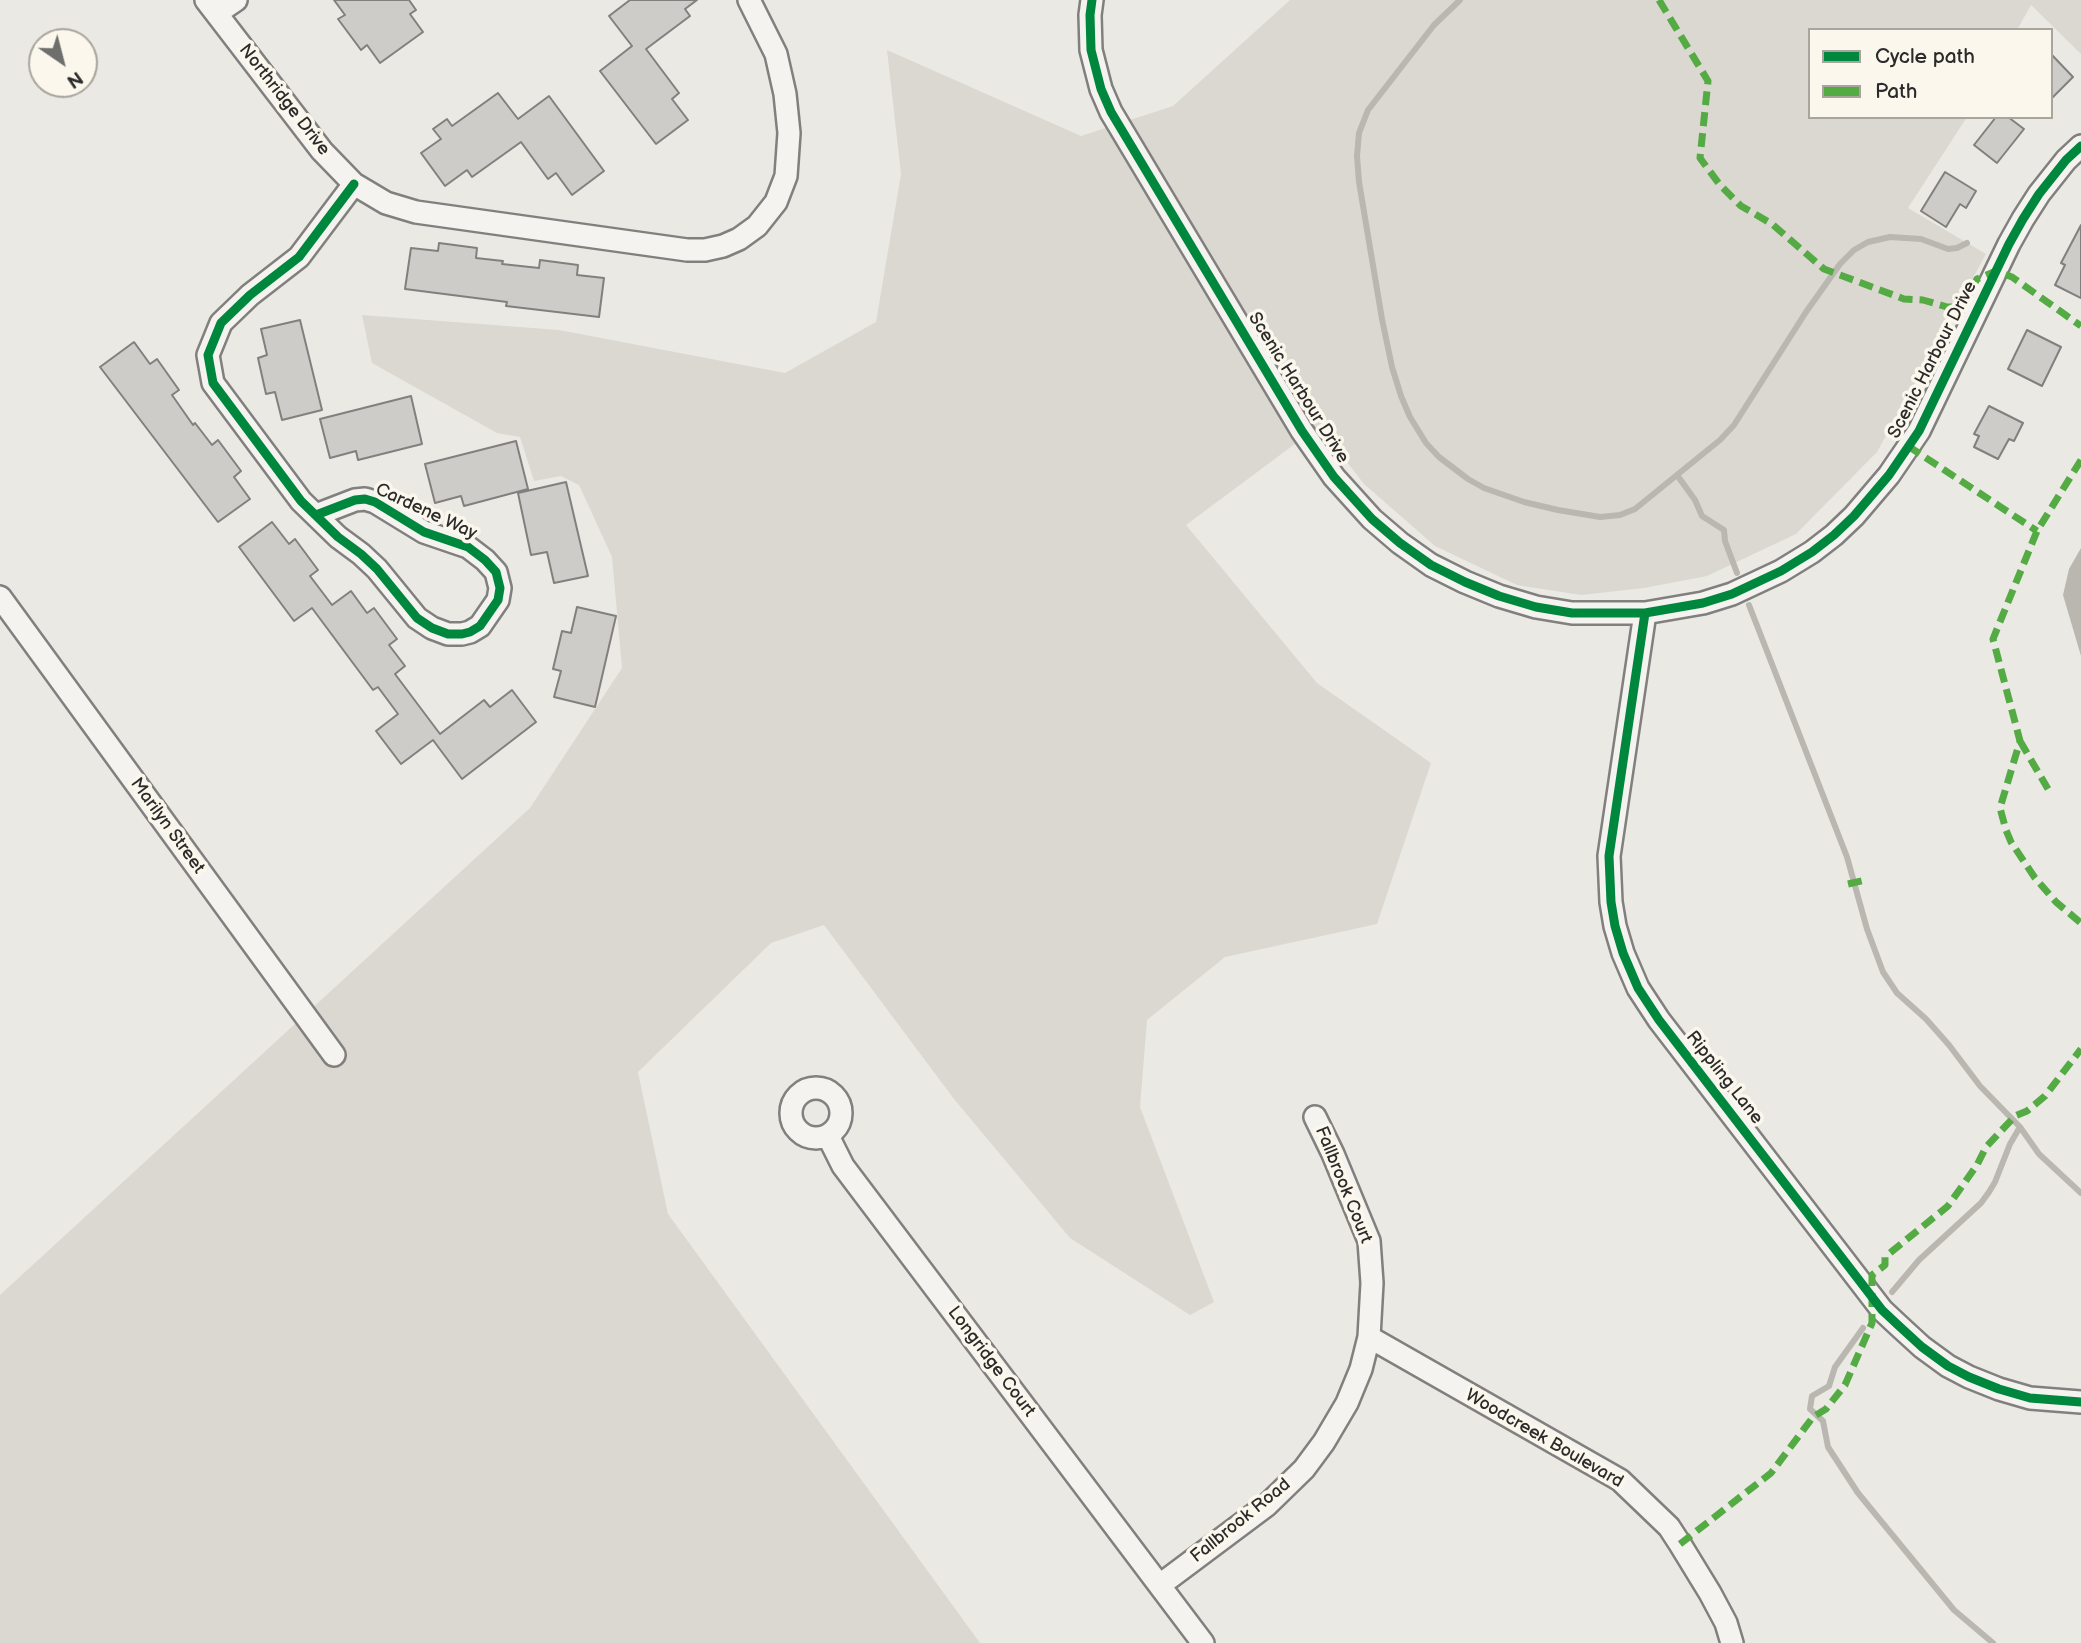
<!DOCTYPE html>
<html>
<head>
<meta charset="utf-8">
<style>
  body { margin:0 }
  #map { position:relative; width:2081px; height:1643px; overflow:hidden; background:#eae9e4; font-family:"Balsamiq Sans",sans-serif }
  canvas { display:block }
  .legend { position:absolute; left:1808px; top:28px; width:245px; height:91px; box-sizing:border-box; background:#fbf7ec; border:2px solid #a8a59f; margin:0; padding:9px 12px; list-style:none; font-size:21px; color:#2b2b2b }
  .legend li { display:flex; align-items:center; gap:14px; height:35px }
  .legend b { width:35px; border:2px solid #a8a59f }
  .north { position:absolute; left:28px; top:28px; width:70px; height:70px; box-sizing:border-box; background:#fbf7ec; border:2px solid #a8a59f; border-radius:50%; rotate:145deg; font-size:19px; font-weight:700; line-height:28px; text-align:center; color:#2b2b2b }
  .north::after { content:''; display:block; margin:auto; width:24px; height:32px; background:#6e6e6c; clip-path:polygon(50% 0,100% 100%,50% 72%,0 100%) }
</style>
</head>
<body>
<div id="map">
<canvas width="2081" height="1643"></canvas>
<ul class="legend">
<li><b style="height:9px;background:#00873e"></b>Cycle path</li>
<li><b style="height:9px;background:#54ab44"></b>Path</li>
</ul>
<div class="north">N</div>
</div>
<script>
const c = document.querySelector('canvas').getContext('2d');
c.lineJoin = 'round';
function fillPath(path, color) {
  c.fillStyle = color;
  c.fill(path, 'evenodd');
}
function shape(rows) {
  const path = new Path2D();
  for (const r of rows) {
    if (r.length === 3) {
      path.moveTo(r[0] + r[2], r[1]);
      path.arc(r[0], r[1], r[2], 0, 2 * Math.PI);
      continue;
    }
    path.moveTo(r[0], r[1]);
    for (let i = 2; i < r.length; i += 2) path.lineTo(r[i], r[i + 1]);
  }
  return path;
}
function trace(path, color, width, dash) {
  c.strokeStyle = color;
  c.lineWidth = width;
  c.lineCap = dash ? 'butt' : 'round';
  c.setLineDash(dash || []);
  c.stroke(path);
}
function write(font, color, halo, rows, align = 'center') {
  c.font = font + ' "Balsamiq Sans",sans-serif';
  c.lineWidth = 7;
  c.setLineDash([]);
  c.textBaseline = 'middle';
  c.strokeStyle = halo;
  c.fillStyle = color;
  for (const [text, x, y, turn = 0] of rows) {
    c.save();
    c.translate(x, y);
    c.rotate((+turn || 0) * Math.PI / 180);
    c.textAlign = isNaN(turn) ? turn : align;
    if (halo) c.strokeText(text, 0, 0);
    c.fillText(text, 0, 0);
    c.restore();
  }
}
fillPath(shape([
  [1290,0,2081,0,2081,54,2031,5,2017,30,1810,30,1810,117,1967,117,1908,208,1986,254,1877,452,1796,534,1707,576,1644,588,1581,595,1517,585,1435,546,1364,484,1319,426,1186,525,1317,683,1431,763,1377,924,1225,957,1147,1020,1140,1107,1214,1302,1190,1315,1070,1238,954,1099,824,925,771,943,638,1072,668,1214,980,1643,0,1643,0,1295,530,808,622,668,612,557,579,485,561,476,534,481,520,437,497,433,372,363,362,315,559,330,785,373,876,322,901,174,887,50,1081,136,1173,106]
]), '#dbd8d1');
fillPath(shape([
  [2081,548,2081,656,2063,595,2069,569]
]), '#b9b7b0');
trace(shape([
  [1460,0,1434,25,1368,110,1359,133,1357,156,1359,182,1382,319,1392,367,1401,396,1410,417,1426,443,1439,457,1468,479,1484,488,1524,502,1558,510,1600,517,1620,515,1635,509,1720,440,1734,425,1806,312,1840,264,1854,250,1868,242,1890,237,1921,239,1948,249,1957,248,1967,243],
  [1677,475,1695,500,1702,516,1724,530,1725,541,1737,573],
  [1749,605,1847,857,1867,929,1883,972,1897,993,1926,1019,1949,1045,1980,1086,2020,1127,2039,1154,2081,1193],
  [1892,1292,1919,1260,1981,1203,1989,1192,1995,1182,2010,1144,2020,1127],
  [1863,1328,1835,1367,1829,1386,1812,1396,1810,1409,1823,1421,1828,1447,1858,1493,1954,1610,1993,1643]
]), '#b9b7b0', 6);
const building = shape([
  [334,0,409,0,416,10,410,14,423,32,380,63,367,45,361,50,338,19,345,15,334,0],
  [630,0,697,0,685,9,690,16,646,49,679,93,672,99,688,120,656,144,600,71,632,46,609,16,630,0],
  [2051,54,2073,77,2051,99,2051,54],
  [498,93,518,119,549,96,604,171,572,195,556,173,548,179,521,142,472,177,467,170,445,186,421,153,441,139,433,129,447,119,452,126,498,93],
  [1996,117,2008,117,2024,129,1997,163,1974,145,1996,117],
  [1945,172,1976,191,1966,208,1960,204,1946,227,1921,211,1945,172],
  [2081,225,2081,298,2055,285,2065,265,2061,263,2081,225],
  [439,243,477,248,476,258,503,261,502,264,539,268,540,260,578,265,577,275,604,278,599,317,506,306,507,302,405,289,411,248,438,251,439,243],
  [300,320,322,410,282,420,275,392,266,394,258,358,267,355,261,329,300,320],
  [2027,330,2061,347,2042,386,2008,369,2027,330],
  [134,342,150,364,157,359,179,390,172,395,193,425,195,423,212,445,218,440,241,471,234,477,250,499,218,522,100,367,134,342],
  [411,396,422,444,358,460,356,451,330,458,320,419,411,396],
  [1989,406,2023,423,2014,441,2009,439,1998,459,1974,447,1979,436,1974,434,1989,406],
  [516,441,528,489,464,506,461,496,435,503,425,464,516,441],
  [566,482,588,576,554,583,547,552,531,555,518,493,566,482],
  [272,522,289,544,295,539,318,570,310,576,332,605,351,591,367,613,374,608,397,639,389,645,405,666,395,674,440,734,484,700,490,707,512,690,536,722,462,779,433,740,401,764,376,731,398,714,378,687,373,690,312,608,294,621,239,547,272,522],
  [577,607,616,616,595,707,554,697,561,671,553,669,562,631,571,633,577,607]
]);
fillPath(building, '#cdccc8');
trace(building, '#81807e', 2);
const minor = shape([
  [206,0,322,151,354,184,386,203,416,212,687,250,705,250,723,246,739,239,757,226,776,202,786,176,789,133,785,94,776,54,749,0],
  [1092,0,1090,15,1091,50,1101,89,1111,112,1302,431,1334,477,1372,519,1400,543,1431,565,1465,582,1499,596,1536,607,1572,613,1645,613,1703,603,1732,594,1781,571,1812,552,1834,535,1854,516,1889,475,1919,431,2009,244,2023,219,2039,194,2066,160,2081,146],
  [217,13,236,0],
  [316,515,355,500,365,499,375,502,424,532,468,547,485,560,496,572,500,588,498,600,480,626,470,632,462,634,448,634,432,628,417,618,377,569,361,554,338,537,301,501,213,383,208,355,221,323,250,295,299,257,354,184],
  [0,597,334,1055],
  [1645,613,1609,856,1611,902,1615,926,1623,953,1638,988,1659,1020,1882,1310,1898,1325,1922,1347,1948,1366,1969,1377,1999,1389,2030,1398,2081,1402],
  [816,1113,25],
  [828,1136,843,1166,1203,1643],
  [1369,1337,1620,1480,1669,1527,1680,1544,1710,1593,1726,1623,1732,1643],
  [1160,1585,1267,1505,1304,1469,1324,1442,1347,1403,1361,1369,1369,1337,1372,1283,1369,1241,1333,1154,1315,1117]
]);
trace(minor, '#81807e', 26);
trace(minor, '#f4f3ef', 21);
trace(shape([
  [1659,0,1708,81,1700,158,1720,185,1741,206,1772,224,1824,269,1904,299,1923,300,1947,307,1960,307,1977,279,1996,271,2012,277,2081,326],
  [1908,446,2037,531],
  [2081,460,2037,531,1993,639,2020,741,2000,808,2006,830,2011,842,2035,878,2056,902,2081,923],
  [2020,741,2048,789],
  [1848,884,1865,880],
  [1680,1544,1771,1473,1813,1417,1826,1409,1845,1385,1872,1323,1872,1275,1885,1265,1885,1257,1948,1206,1977,1165,1986,1147,2015,1116,2027,1111,2045,1096,2081,1049]
]), '#54ab44', 7, [14, 7]);
trace(shape([
  [1092,0,1090,15,1091,50,1101,89,1111,112,1302,431,1334,477,1372,519,1400,543,1431,565,1465,582,1499,596,1536,607,1572,613,1645,613,1703,603,1732,594,1781,571,1812,552,1834,535,1854,516,1889,475,1919,431,2009,244,2023,219,2039,194,2066,160,2081,146],
  [316,515,355,500,365,499,375,502,424,532,468,547,485,560,496,572,500,588,498,600,480,626,470,632,462,634,448,634,432,628,417,618,377,569,361,554,338,537,301,501,213,383,208,355,221,323,250,295,299,257,354,184],
  [1645,613,1609,856,1611,902,1615,926,1623,953,1638,988,1659,1020,1882,1310,1898,1325,1922,1347,1948,1366,1969,1377,1999,1389,2030,1398,2081,1402]
]), '#00873e', 9);
write('18px', '#2b2b2b', '#fbf7ec', [
  ["Northridge Drive",284,100,52],
  ["Scenic Harbour Drive",1933,360,-63],
  ["Scenic Harbour Drive",1298,388,58],
  ["Cardene Way",426,512,25],
  ["Marilyn Street",167,826,54],
  ["Rippling Lane",1724,1078,52],
  ["Fallbrook Court",1343,1185,68],
  ["Longridge Court",991,1362,53],
  ["Woodcreek Boulevard",1544,1439,30],
  ["Fallbrook Road",1241,1521,-39]
]);
</script>
</body>
</html>
